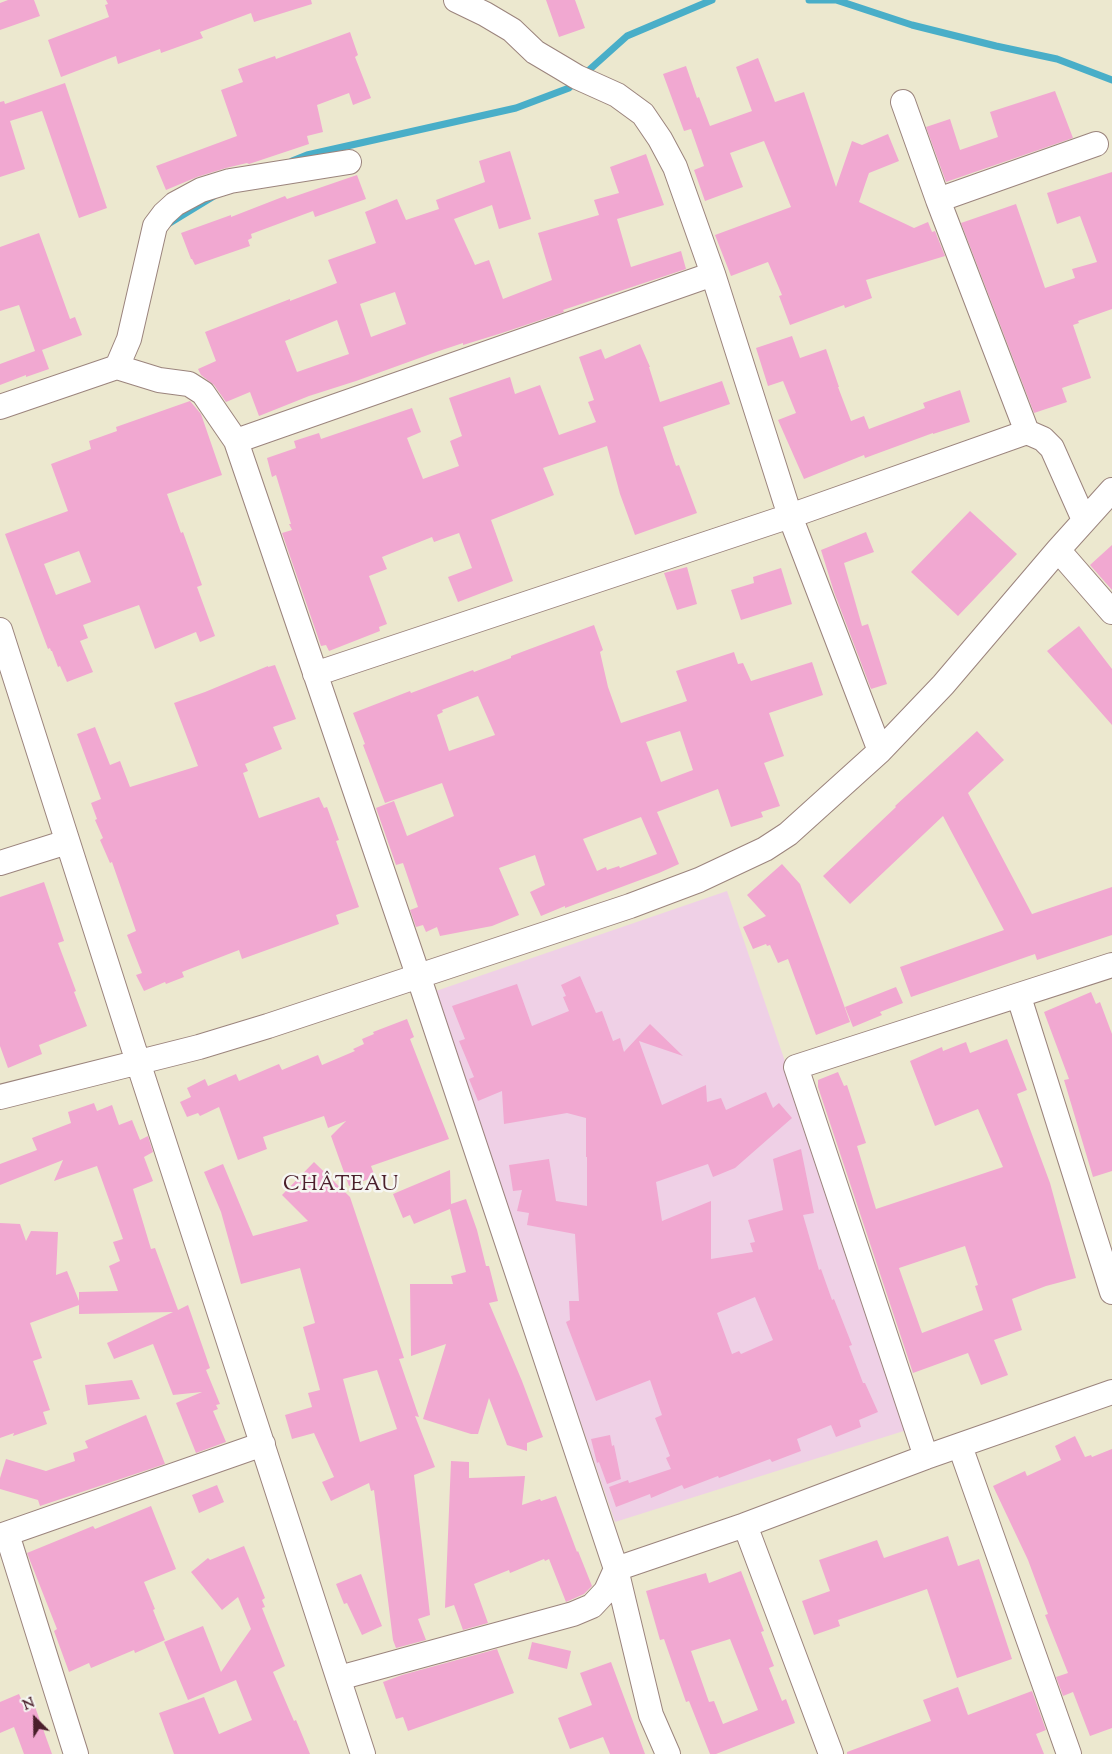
<!DOCTYPE html>
<html>
<head>
<meta charset="utf-8">
<style>
  body { margin:0 }
  #map { position:relative; width:1112px; height:1754px; overflow:hidden; background:#ece8cf; font-family:"Sorts Mill Goudy",serif }
  canvas { display:block }
  .north { position:absolute; left:10px; top:1694px; width:50px; height:50px; -webkit-text-stroke:4px #f6f6f2; paint-order:stroke; rotate:337deg; font-size:14px; font-weight:700; line-height:20px; text-align:center; color:#4a1f2b }
  .north::after { content:''; display:block; margin:auto; width:18px; height:22px; background:#4a1f2b; clip-path:polygon(50% 0,100% 100%,50% 72%,0 100%) }
</style>
</head>
<body>
<div id="map">
<canvas width="1112" height="1754"></canvas>
<div class="north">N</div>
</div>
<script>
const c = document.querySelector('canvas').getContext('2d');
c.lineJoin = 'round';
function fillPath(path, color) {
  c.fillStyle = color;
  c.fill(path, 'evenodd');
}
function shape(rows) {
  const path = new Path2D();
  for (const r of rows) {
    path.moveTo(r[0], r[1]);
    for (let i = 2; i < r.length; i += 2) path.lineTo(r[i], r[i + 1]);
  }
  return path;
}
function trace(path, color, width, dash) {
  c.strokeStyle = color;
  c.lineWidth = width;
  c.lineCap = dash ? 'butt' : 'round';
  c.setLineDash(dash || []);
  c.stroke(path);
}
function write(font, color, halo, rows, align = 'center') {
  c.font = font + ' "Sorts Mill Goudy",serif';
  c.lineWidth = 5;
  c.setLineDash([]);
  c.textBaseline = 'middle';
  c.strokeStyle = halo;
  c.fillStyle = color;
  for (const [text, x, y, turn = 0] of rows) {
    c.save();
    c.translate(x, y);
    c.rotate((+turn || 0) * Math.PI / 180);
    c.textAlign = isNaN(turn) ? turn : align;
    if (halo) c.strokeText(text, 0, 0);
    c.fillText(text, 0, 0);
    c.restore();
  }
}
fillPath(shape([
  [727,891,910,1429,615,1522,433,992]
]), '#efd0e6');
trace(shape([
  [809,0,836,0,912,25,996,46,1057,59,1112,80],
  [292,161,307,155,516,108,569,88,627,36,712,0],
  [168,224,214,196]
]), '#49aec8', 7);
fillPath(shape([
  [8,0,34,0,40,16,0,30,0,3],
  [106,0,311,0,312,4,254,22,251,13,200,32,203,38,161,53,160,49,118,64,116,56,61,77,48,40,109,17,105,5,108,4],
  [546,0,575,0,585,28,559,37],
  [350,32,358,55,355,57,371,98,353,105,349,93,317,105,323,132,307,136,309,144,249,164,247,163,226,168,197,177,166,190,156,166,237,136,221,90,243,82,238,69,275,56,276,59],
  [758,58,775,102,804,92,836,187,852,141,862,145,888,134,899,161,869,173,859,202,914,228,928,222,932,232,935,231,945,256,866,280,872,298,845,308,844,305,790,325,779,296,782,295,768,262,731,276,715,235,791,207,764,141,730,153,743,187,705,201,694,170,704,166,691,129,684,131,663,74,686,66,697,98,699,97,710,126,752,111,736,67],
  [65,83,107,208,79,218,42,111,10,121,25,169,0,177,0,102,4,101,5,104],
  [1055,91,1073,138,946,182,926,127,950,119,960,150,998,137,990,112],
  [510,151,531,219,499,229,492,205,454,219,475,265,489,260,503,299,552,280,538,233,599,215,594,200,619,193,610,167,646,154,664,205,617,219,631,267,681,251,686,269,563,310,564,312,502,333,463,345,463,343,436,352,356,381,309,396,259,416,250,392,226,402,214,385,201,375,198,369,216,361,205,332,290,299,290,301,337,283,328,260,376,243,365,212,397,199,406,220,439,209,436,200,485,182,479,161],
  [395,292,406,324,371,337,360,304],
  [337,320,349,354,297,372,285,341],
  [1112,172,1112,309,1078,321,1079,323,1073,325,1091,378,1062,388,1067,402,1034,413,961,223,1016,204,1045,288,1075,278,1072,269,1097,262,1080,216,1057,224,1047,193],
  [357,175,366,199,315,217,313,211,251,234,252,238,248,240,250,246,195,265,192,259,191,259,181,233,231,215,231,217,285,196,287,199],
  [39,233,70,319,75,317,82,335,42,350,49,369,26,377,26,375,0,385,0,364,35,351,19,305,0,311,0,247],
  [792,336,800,358,826,349,839,387,838,387,851,421,864,416,869,429,925,408,923,403,960,390,970,422,933,434,933,433,865,458,864,455,804,479,778,420,796,413,783,381,768,386,756,348],
  [640,344,650,367,649,367,660,402,722,381,730,404,663,427,676,466,679,465,697,513,635,535,620,494,607,446,543,468,554,495,491,520,513,581,458,602,448,577,472,568,459,533,434,542,432,537,382,557,387,569,369,576,387,624,379,627,380,631,329,651,326,645,321,646,282,533,292,530,289,524,291,524,276,475,272,477,267,458,296,448,294,441,319,433,321,439,412,408,421,432,407,438,423,479,459,466,450,441,462,436,449,398,510,377,515,394,540,385,559,435,596,422,588,402,594,400,579,357,601,349,605,359],
  [190,401,201,414,222,475,167,494,181,533,183,532,202,585,197,587,215,636,200,642,196,632,155,649,139,605,83,625,88,638,80,641,93,672,67,682,60,666,58,667,52,651,51,651,50,648,48,649,5,534,68,511,51,464,91,449,89,441,117,431,116,427],
  [79,551,91,582,56,595,44,564],
  [970,511,1017,554,958,616,911,572],
  [866,532,874,552,844,563,862,626,868,624,887,684,871,689,834,592,821,550],
  [1112,545,1112,590,1090,565],
  [687,567,697,604,677,610,664,573],
  [781,568,792,604,741,620,731,590,754,583,753,577],
  [594,625,603,650,600,652,608,687,621,723,687,701,676,671,734,652,738,664,743,663,751,681,812,662,823,695,769,713,784,756,764,763,780,806,761,812,763,817,731,827,718,789,657,812,679,864,659,873,565,908,565,906,541,916,530,892,545,885,535,855,499,868,519,915,492,926,440,936,437,927,426,932,423,925,416,927,410,910,418,907,403,863,396,865,376,808,394,801,407,836,454,816,442,783,385,803,363,745,365,744,353,713,410,691,411,693,473,670,474,672,511,658,511,656],
  [478,696,495,735,449,751,437,715,443,712,442,710],
  [680,731,693,770,661,782,646,742],
  [641,817,657,854,620,868,619,866,607,870,606,867,597,871,583,839],
  [1079,626,1112,669,1112,725,1047,651],
  [275,665,296,719,273,727,282,749,245,764,248,771,243,773,259,818,319,797,324,808,327,807,339,840,336,841,359,907,336,915,339,924,242,959,239,950,182,972,184,977,166,984,165,982,144,991,136,975,142,973,127,935,136,931,112,862,110,863,100,840,103,838,95,820,97,819,91,803,101,799,77,734,95,727,110,765,120,761,130,787,198,766,174,703,205,692,268,666,268,667],
  [977,731,1004,760,968,793,1032,914,1112,887,1112,935,1037,960,1035,954,911,997,900,967,1004,930,943,816,850,904,823,876,896,807,895,806],
  [782,864,800,884,850,1022,816,1035,788,959,778,963,770,945,767,946,766,944,753,949,743,927,766,916,747,895],
  [44,882,64,941,58,943,76,991,74,992,87,1026,39,1045,42,1054,8,1068,0,1046,0,897],
  [580,976,596,1013,602,1011,613,1041,620,1038,624,1052,650,1024,683,1056,639,1041,662,1105,706,1085,707,1102,721,1098,726,1110,766,1092,773,1108,779,1103,792,1118,735,1168,713,1177,708,1164,656,1182,662,1221,711,1201,711,1259,753,1252,750,1243,755,1242,748,1220,783,1210,773,1159,801,1149,814,1213,803,1215,819,1270,821,1269,832,1300,834,1299,852,1345,849,1346,863,1383,865,1383,878,1412,859,1420,861,1427,836,1437,831,1425,797,1439,801,1451,772,1462,770,1459,719,1478,718,1476,684,1489,682,1485,651,1498,650,1494,616,1507,609,1487,628,1480,629,1483,671,1469,666,1458,670,1456,655,1418,662,1415,650,1380,596,1401,566,1322,570,1320,569,1301,579,1301,575,1234,527,1225,529,1213,517,1211,522,1190,513,1191,509,1165,549,1159,556,1201,587,1206,587,1157,586,1157,586,1118,567,1113,504,1124,502,1091,478,1101,469,1079,474,1077,459,1041,465,1039,452,1006,517,984,532,1026,569,1011,563,997,566,996,561,985],
  [755,1297,773,1340,741,1354,739,1351,732,1354,717,1313],
  [896,987,903,1003,880,1012,882,1015,853,1027,845,1007],
  [1091,992,1096,1004,1100,1002,1112,1034,1112,1171,1093,1177,1064,1080,1069,1079,1044,1012],
  [407,1019,414,1037,410,1039,449,1139,371,1166,375,1177,349,1186,331,1136,346,1121,328,1128,324,1116,263,1137,267,1149,238,1160,219,1107,200,1116,198,1113,187,1117,180,1102,191,1097,187,1088,205,1079,208,1086,236,1074,239,1081,279,1064,282,1070,318,1055,322,1065,355,1051,353,1049,364,1044,362,1039,374,1034,373,1032],
  [1007,1039,1027,1090,1017,1094,1050,1183,1076,1278,1046,1286,1012,1299,1022,1330,994,1340,1008,1375,981,1385,968,1353,913,1373,818,1087,818,1080,838,1072,844,1086,847,1085,866,1143,857,1146,876,1209,1003,1167,978,1109,935,1126,910,1061,942,1047,943,1051,966,1042,970,1053],
  [965,1246,978,1285,975,1286,983,1310,922,1333,899,1268],
  [94,1103,97,1111,112,1105,119,1125,132,1120,140,1140,148,1136,153,1152,144,1157,153,1181,133,1189,151,1249,155,1248,178,1310,188,1305,210,1368,206,1370,220,1404,216,1405,218,1409,213,1411,226,1442,196,1453,176,1403,202,1392,173,1395,153,1344,114,1359,107,1343,173,1312,79,1314,79,1305,30,1323,42,1358,33,1361,50,1410,43,1412,47,1424,13,1436,14,1433,0,1438,0,1223,20,1224,26,1241,31,1231,58,1232,56,1275,67,1271,79,1301,79,1292,118,1291,109,1266,120,1261,113,1242,123,1239,97,1166,54,1181,63,1160,0,1185,0,1164,37,1150,32,1138,71,1123,68,1112],
  [314,1162,350,1197,404,1358,399,1359,419,1417,415,1416,435,1467,414,1475,430,1615,418,1619,426,1640,396,1648,393,1640,374,1490,371,1491,369,1483,331,1501,322,1482,334,1477,314,1433,292,1439,285,1415,312,1407,308,1393,320,1390,303,1327,315,1323,300,1268,241,1284,221,1212,204,1172,223,1164,253,1236,308,1221,282,1195],
  [377,1370,397,1429,360,1442,343,1379],
  [450,1170,451,1204,466,1199,477,1230,486,1266,489,1266,498,1301,489,1303,522,1381,543,1437,527,1443,527,1451,507,1445,489,1398,478,1434,471,1434,423,1419,446,1344,411,1356,410,1284,453,1284,451,1276,466,1272,450,1209,414,1224,410,1215,403,1218,393,1194],
  [132,1380,140,1399,88,1405,85,1385],
  [146,1415,165,1464,40,1506,38,1500,0,1489,0,1478,6,1459,46,1471,75,1461,73,1453,88,1448,85,1441],
  [610,1435,612,1446,614,1445,621,1479,607,1484,599,1462,597,1463,591,1439],
  [1075,1436,1085,1457,1091,1455,1092,1457,1112,1449,1112,1728,1090,1736,1073,1692,1063,1696,1056,1677,1068,1673,1045,1615,1048,1614,1028,1560,993,1486,1025,1471,1027,1476,1061,1460,1055,1446],
  [451,1461,469,1462,469,1478,525,1476,522,1505,540,1499,541,1501,556,1496,577,1552,578,1551,592,1586,584,1594,566,1602,549,1559,545,1561,544,1559,510,1573,509,1570,474,1584,488,1623,463,1630,454,1605,445,1608],
  [217,1485,224,1502,199,1513,192,1495],
  [151,1506,176,1569,144,1582,155,1609,153,1610,165,1640,135,1653,134,1650,91,1668,89,1663,69,1672,54,1631,57,1629,27,1553,93,1526,95,1529],
  [948,1536,958,1566,979,1559,1012,1659,957,1678,927,1589,838,1620,840,1626,814,1635,802,1601,830,1591,819,1560,877,1540,884,1558],
  [244,1546,265,1598,262,1600,265,1607,262,1608,285,1666,273,1672,294,1721,296,1720,310,1754,174,1754,159,1713,204,1697,219,1734,252,1720,236,1680,188,1700,164,1642,203,1626,221,1672,251,1629,238,1597,222,1610,191,1572,208,1558,210,1560],
  [741,1571,764,1631,761,1632,774,1666,769,1668,782,1701,786,1699,795,1723,716,1754,710,1754,689,1701,686,1702,664,1639,660,1640,646,1591,706,1573,709,1583],
  [730,1639,758,1710,723,1724,714,1701,709,1702,691,1651],
  [361,1574,382,1626,362,1635,347,1603,344,1604,336,1584],
  [532,1642,571,1651,567,1669,528,1659],
  [497,1649,514,1693,408,1731,403,1717,396,1719,383,1682,402,1675],
  [611,1662,645,1754,610,1754,603,1737,570,1749,558,1718,592,1705,580,1673],
  [958,1687,968,1715,1032,1691,1046,1730,1036,1734,1044,1754,847,1754,847,1752,931,1721,923,1700],
  [19,1694,25,1708,34,1704,52,1754,24,1754,14,1727,0,1733,0,1702]
]), '#f1a8d1');
const minor = shape([
  [456,0,485,14,512,30,535,52,562,68,577,77,617,95,643,114,660,139,675,167,713,274,790,516,880,751],
  [903,102,938,200,1027,432],
  [938,200,1096,144],
  [117,367,129,339,155,226,164,214,175,204,201,190,230,181,349,162],
  [0,407,117,367,159,380,189,384,203,393,236,441,418,975,616,1569,651,1715,668,1754],
  [236,441,713,274],
  [1058,550,1112,612],
  [0,630,138,1062,363,1754],
  [315,674,790,516,1027,432,1043,439,1052,448,1084,520],
  [0,863,67,842],
  [1019,997,1112,1292],
  [0,1097,199,1047,268,1026,630,906,699,880,765,849,788,834,880,751,943,685,1058,550,1112,490],
  [960,1446,1069,1754],
  [926,1457,796,1067,1112,965],
  [745,1525,831,1754],
  [7,1534,76,1754],
  [0,1536,263,1444],
  [339,1678,573,1614,592,1606,606,1591,616,1569,745,1525,926,1457,1112,1392]
]);
trace(minor, '#9b847d', 26);
trace(minor, '#fff', 24);
c.letterSpacing = '1px';
write('21px', '#4a1f2b', '#f6f6f2', [
  ["CHÂTEAU",341,1186]
]);
c.letterSpacing = '0px';
</script>
</body>
</html>
